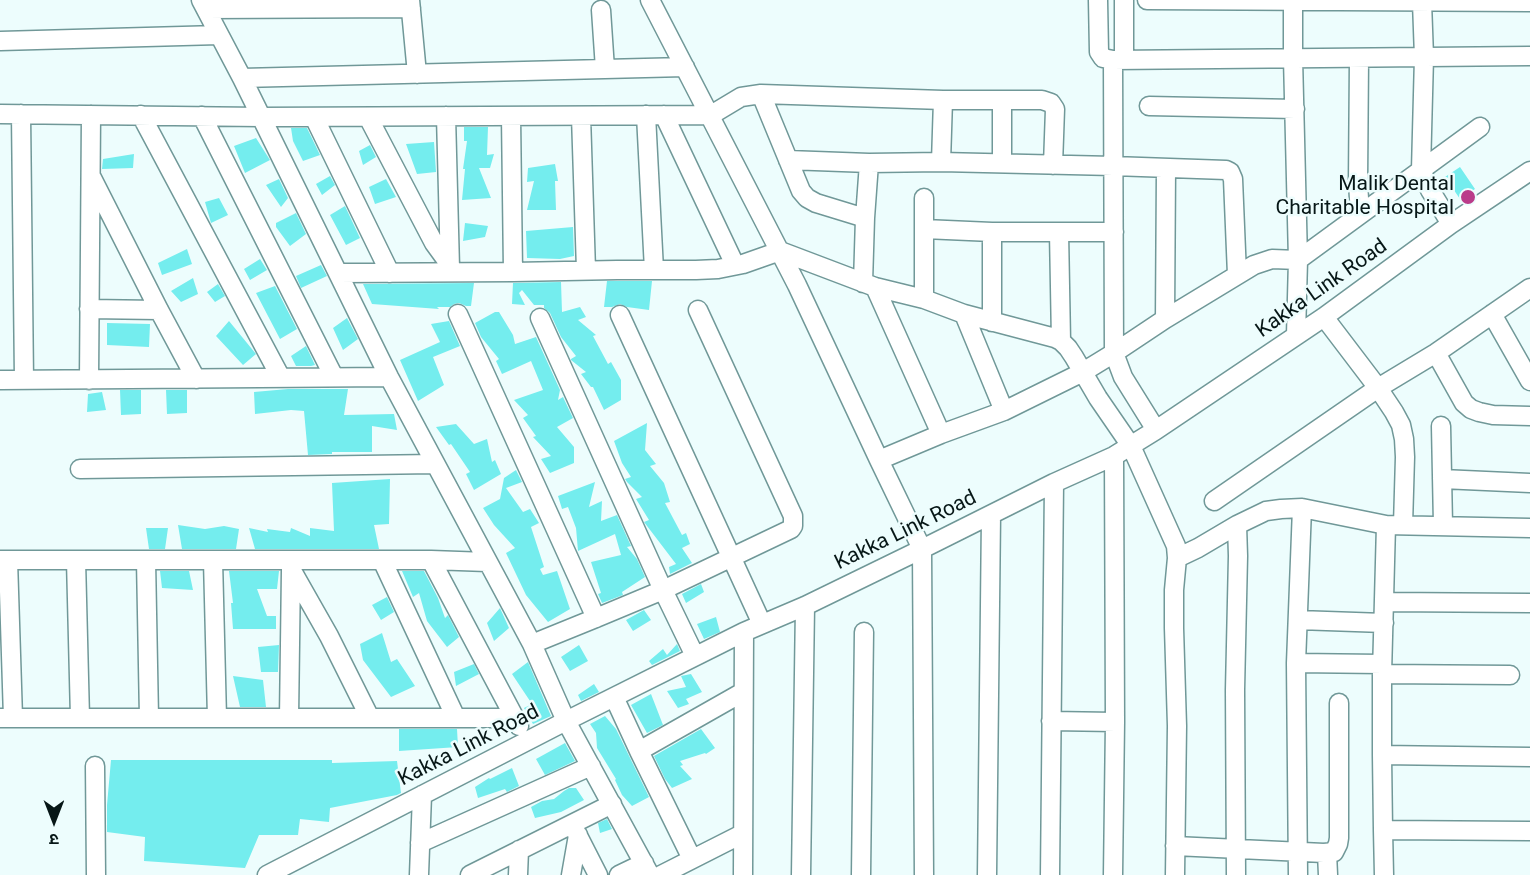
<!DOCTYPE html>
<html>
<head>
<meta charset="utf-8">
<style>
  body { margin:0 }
  #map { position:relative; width:1530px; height:875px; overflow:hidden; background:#edfdfd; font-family:Roboto,"Noto Sans Devanagari",sans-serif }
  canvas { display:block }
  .north { position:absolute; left:24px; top:791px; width:60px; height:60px; -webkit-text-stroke:4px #edfdfd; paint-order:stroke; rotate:180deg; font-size:16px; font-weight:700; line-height:24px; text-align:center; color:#071717 }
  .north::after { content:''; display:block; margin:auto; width:21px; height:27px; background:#071717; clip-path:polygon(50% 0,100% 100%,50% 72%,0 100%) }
</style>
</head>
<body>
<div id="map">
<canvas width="1530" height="875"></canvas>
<div class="north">उ</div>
</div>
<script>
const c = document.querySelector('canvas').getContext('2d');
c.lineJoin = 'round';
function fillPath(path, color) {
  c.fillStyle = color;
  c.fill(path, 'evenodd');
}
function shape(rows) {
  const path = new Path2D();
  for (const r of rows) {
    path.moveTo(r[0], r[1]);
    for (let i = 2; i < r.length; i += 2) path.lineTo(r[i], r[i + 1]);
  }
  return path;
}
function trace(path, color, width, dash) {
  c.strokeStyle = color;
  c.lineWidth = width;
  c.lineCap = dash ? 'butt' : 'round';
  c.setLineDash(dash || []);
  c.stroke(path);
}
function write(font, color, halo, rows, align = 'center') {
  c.font = font + ' Roboto,sans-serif';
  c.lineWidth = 5;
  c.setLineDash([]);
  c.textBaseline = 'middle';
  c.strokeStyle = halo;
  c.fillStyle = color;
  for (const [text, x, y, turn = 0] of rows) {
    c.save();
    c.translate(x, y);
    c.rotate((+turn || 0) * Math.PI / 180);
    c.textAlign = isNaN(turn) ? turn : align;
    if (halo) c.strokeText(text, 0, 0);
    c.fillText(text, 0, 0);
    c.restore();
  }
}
fillPath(shape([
  [464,127,488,127,487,155,494,154,490,168,479,168,491,198,462,200,465,169,463,169,467,141,464,141],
  [291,128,307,128,320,155,303,161,293,141],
  [256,138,270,160,245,173,234,146],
  [434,142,436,172,417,174,406,144],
  [370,145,376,157,363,165,359,151],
  [134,154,133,168,102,169,103,159],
  [555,164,558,181,555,181,556,210,527,210,534,181,527,182,528,168],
  [1460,167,1475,189,1460,199,1445,177],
  [330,176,335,185,322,195,316,184],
  [279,179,288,198,281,207,266,185],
  [386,179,396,197,375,204,369,187],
  [219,198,228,215,211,223,205,202],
  [345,206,360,238,346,245,330,215],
  [296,213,306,234,290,246,276,227,276,223],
  [465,223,488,226,485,237,463,241],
  [573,227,574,256,560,259,527,258,526,231],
  [187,249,192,264,162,275,158,263],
  [260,259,267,270,250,280,244,269],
  [321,265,327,276,301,288,296,276],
  [193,278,198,294,181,302,171,291],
  [607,281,652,281,649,310,627,307,620,304,612,307,604,307],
  [561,282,562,312,580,307,586,317,578,320,596,335,593,336,608,364,611,362,621,380,621,400,604,410,593,387,591,387,581,374,586,372,571,360,571,359,576,356,561,337,550,313,544,308,544,305,534,305,522,290,519,293,525,305,512,304,513,283],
  [474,283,471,306,466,306,459,303,454,304,450,307,437,307,439,309,372,304,363,284],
  [218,284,225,296,215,302,207,292],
  [275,286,297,329,280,339,256,293],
  [495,312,499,312,513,335,515,344,536,337,560,390,558,400,563,397,573,418,557,427,574,447,574,463,550,473,541,459,551,456,533,437,536,436,523,418,528,415,514,400,543,390,531,361,502,374,496,361,499,359,481,337,475,323],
  [347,318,358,339,343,350,333,328],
  [229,321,256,354,243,365,216,336],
  [449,321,460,346,433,357,444,385,418,401,400,360,440,342,431,324],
  [107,323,150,324,149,347,107,345],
  [306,346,315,365,311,366,296,366,291,356],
  [288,389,348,389,344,415,394,414,397,430,372,426,372,452,332,452,332,454,308,455,304,411,291,410,255,414,254,392],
  [120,390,141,390,141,414,121,415],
  [166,390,187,390,187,413,167,414],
  [102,392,106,410,87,412,88,394],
  [647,423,645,450,656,464,650,466,664,483,670,502,665,503,682,535,686,533,690,544,682,548,692,563,670,574,669,567,676,564,644,522,649,520,636,499,642,497,627,482,625,479,631,477,622,463,614,441],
  [456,424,474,444,487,439,492,462,495,460,501,474,474,490,466,474,470,472,451,444,449,445,436,427],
  [516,470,522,482,506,488,523,512,530,509,539,523,531,527,544,567,540,569,543,575,557,571,570,609,548,622,526,595,506,553,515,548,494,525,483,508,500,499,504,478],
  [390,479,389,524,374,525,379,549,255,549,249,528,268,532,267,529,290,532,291,528,310,536,310,528,334,531,332,483],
  [595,482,589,507,602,501,601,521,617,515,631,546,627,547,637,559,645,577,622,592,623,595,602,603,598,594,601,593,591,562,621,555,615,534,578,551,576,528,568,507,562,509,558,496],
  [178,525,205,529,224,526,239,529,236,549,182,549],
  [146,528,168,528,165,549,149,549],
  [160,571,189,571,193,590,162,588],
  [229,571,279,571,277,589,257,589,267,616,276,616,276,629,233,629,231,603,233,603],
  [402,571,424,571,438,598,445,618,448,615,459,637,447,647,427,621,419,593,413,597],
  [701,584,704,592,686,603,682,594],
  [387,597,394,612,381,620,372,605],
  [500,608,509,628,494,641,487,623],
  [644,610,651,620,633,631,626,620],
  [716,617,720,632,704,639,697,624],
  [382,633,391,662,397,659,415,686,391,697,363,660,360,644],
  [677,644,680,651,652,665,649,661,663,649,667,655],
  [279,645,278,672,261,672,258,647],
  [579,645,588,661,570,671,561,657],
  [528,662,551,716,533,724,524,708,532,704,512,674],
  [474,664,479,674,456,686,454,672],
  [691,674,702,692,686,699,689,704,678,708,667,691,686,687,681,676],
  [233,676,263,680,266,707,240,707],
  [594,684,599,692,581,701,578,695],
  [651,694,663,725,647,733,631,705],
  [605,716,616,729,649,797,632,806,622,795,615,780,616,779,597,748,596,733,590,724],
  [399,729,457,729,458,747,399,751],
  [701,729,715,748,706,754,705,753,680,761,683,765,680,766,692,779,672,788,665,779,654,756],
  [565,743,575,761,545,775,536,759],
  [111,760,332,760,332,763,397,761,401,793,397,795,330,808,329,822,300,819,298,835,259,835,245,868,144,861,145,837,107,832,107,805],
  [512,768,519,786,507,792,505,789,478,798,475,787,489,778,490,779],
  [569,788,576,788,584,800,561,812,535,818,531,807,542,801,554,799,564,791],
  [607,819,612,829,600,833,598,823]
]), '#74edee');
const minor = shape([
  [201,0,242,78,389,377,532,644,566,721,650,875],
  [410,0,417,74],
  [650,0,797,285,879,460,922,549,924,875],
  [1098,0,1099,52,1103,58,1113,60,1114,353,1123,377,1156,430],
  [1124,0,1124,59],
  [1147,0,1530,2],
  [1293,2,1293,58,1298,260,1296,335],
  [1422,2,1424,57,1421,170,1430,190,1451,224],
  [206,9,411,8],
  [601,10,605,69],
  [0,41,219,35],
  [1359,58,1358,183,1360,214],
  [1113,60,1530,56],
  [242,78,685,67],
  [761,94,801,191,807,198,816,203,865,218],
  [1002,101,1002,163],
  [1149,106,1295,109],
  [0,114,261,117,711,115,741,97,761,94,943,100,1042,100,1051,103,1055,109,1053,165],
  [21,114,24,380],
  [141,115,281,378],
  [646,115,654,270],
  [664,115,735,265],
  [202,116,334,377],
  [446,116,450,268],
  [511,116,513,272],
  [581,116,586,270],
  [314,117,390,273],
  [368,117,434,243,450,265],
  [788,160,869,163,941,162,943,100],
  [941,162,1113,166,1226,170,1230,172,1233,179,1237,275],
  [92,178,159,310,196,379],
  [924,229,992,232,1114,232],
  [1059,232,1061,341],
  [338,273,513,272,617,270,696,270,718,269,743,264,780,251,875,287,924,299,964,314,1055,338,1061,341,1068,348,1074,357,1098,398,1131,446,1176,546,1177,558,1174,590,1174,628,1177,726,1175,875],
  [863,283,865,218,869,163],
  [875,287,941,434],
  [924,299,924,198],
  [89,309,159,310],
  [458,314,596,618],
  [964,314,1004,411],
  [1492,314,1530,381],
  [620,315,762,624],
  [1324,317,1378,388,1394,412,1401,425,1404,439,1405,457,1403,525],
  [540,318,663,590,695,656],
  [1165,319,1166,169],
  [992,322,992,232],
  [1436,353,1464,403,1471,409,1479,412,1493,415,1530,416],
  [0,380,389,377],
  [89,380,91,115],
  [1441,426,1443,525],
  [879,460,941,434,1004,411,1083,372,1114,353,1165,319,1254,265,1272,259,1298,260,1480,127],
  [80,469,435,464],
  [1442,479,1530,483],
  [1214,501,1378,388,1436,353,1530,288],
  [1302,508,1296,663,1382,664],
  [1386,525,1382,674,1382,755,1530,757],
  [1177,558,1198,548,1237,525,1266,511,1281,509,1302,508,1386,525,1530,528],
  [0,560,431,560,487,562],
  [8,560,13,718],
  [76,560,80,718],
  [146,560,149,718],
  [213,560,217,718],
  [382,560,456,718],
  [431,560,519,726],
  [291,569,329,636,370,718],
  [1384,602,1530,603],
  [1298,620,1384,623],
  [532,644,596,618,663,590,791,529,793,526,793,516,698,310],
  [1296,663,1298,875],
  [1382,674,1510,675],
  [614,697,639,751,692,859],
  [0,718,515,718],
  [289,718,291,570],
  [1051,721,1115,722],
  [639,751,743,692],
  [1382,755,1383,830,1530,831],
  [95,766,96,875],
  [572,824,598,875],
  [1383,830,1384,875],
  [420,843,591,766],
  [1175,846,1324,853,1334,852,1338,844,1339,838,1339,703],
  [1327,853,1328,875],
  [267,875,566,721,744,632,805,606,922,549,1054,483,1114,456,1156,430,1324,317,1451,224,1530,171],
  [419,875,422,795],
  [470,875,612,804],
  [518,875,519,850],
  [571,875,578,835],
  [619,875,644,863],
  [661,875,742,834],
  [743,875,744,632],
  [801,875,805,606],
  [861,875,864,632],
  [987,875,991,515],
  [1050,875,1054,483],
  [1113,875,1115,722,1114,456],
  [1236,875,1235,690,1238,556,1237,525]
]);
trace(minor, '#709898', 21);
trace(minor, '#fff', 18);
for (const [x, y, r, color] of [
  [1468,197,8,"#ba3c8a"]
]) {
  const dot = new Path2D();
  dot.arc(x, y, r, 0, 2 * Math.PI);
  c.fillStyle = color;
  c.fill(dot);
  trace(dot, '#edfdfd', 2);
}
write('21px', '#071717', '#edfdfd', [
  ["Malik Dental",1454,185],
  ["Charitable Hospital",1454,209]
], 'right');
write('21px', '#071717', '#edfdfd', [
  ["Kakka Link Road",1322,289,-35],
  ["Kakka Link Road",906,531,-26],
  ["Kakka Link Road",469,746,-27]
]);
</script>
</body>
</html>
